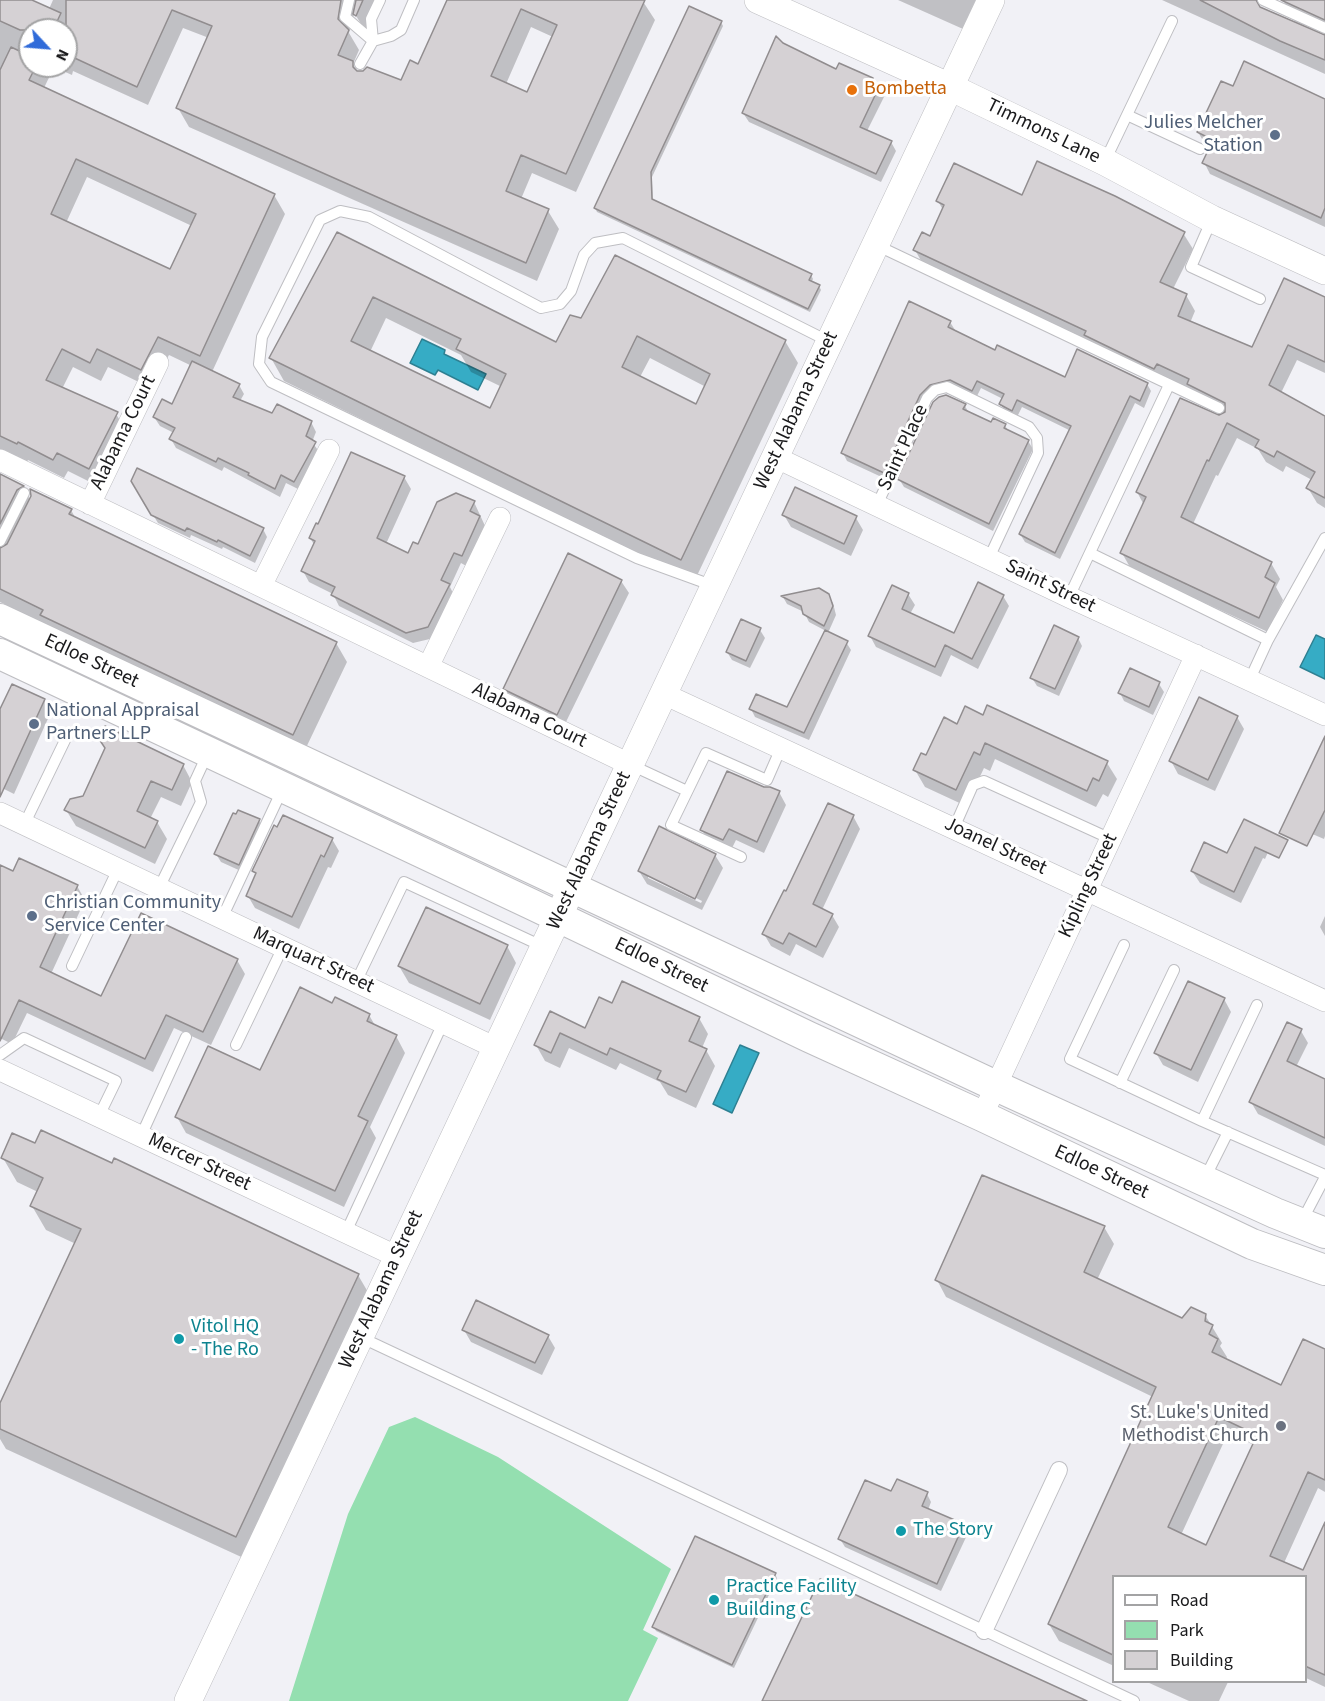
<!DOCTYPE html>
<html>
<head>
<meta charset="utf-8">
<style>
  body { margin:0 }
  #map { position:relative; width:1325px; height:1701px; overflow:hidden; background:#f1f1f6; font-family:"Source Sans 3",sans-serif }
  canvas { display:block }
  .legend { position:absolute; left:1112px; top:1575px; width:195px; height:108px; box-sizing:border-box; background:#fff; border:2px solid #a3a3a4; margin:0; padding:8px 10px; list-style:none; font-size:18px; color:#1a1a1c }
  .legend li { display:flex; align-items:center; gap:12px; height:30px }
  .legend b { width:30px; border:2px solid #a3a3a4 }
  .north { position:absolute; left:18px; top:18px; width:60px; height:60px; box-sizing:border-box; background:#fff; border:2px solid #a3a3a4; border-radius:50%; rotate:116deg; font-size:16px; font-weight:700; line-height:24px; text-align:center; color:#1a1a1c }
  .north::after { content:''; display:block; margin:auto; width:21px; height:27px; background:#306bd9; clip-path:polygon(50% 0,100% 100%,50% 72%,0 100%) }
</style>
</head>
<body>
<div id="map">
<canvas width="1325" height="1701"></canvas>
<ul class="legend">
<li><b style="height:8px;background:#fff"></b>Road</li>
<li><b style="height:16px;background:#94dfb0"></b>Park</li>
<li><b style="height:16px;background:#d5d1d4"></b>Building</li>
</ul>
<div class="north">N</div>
</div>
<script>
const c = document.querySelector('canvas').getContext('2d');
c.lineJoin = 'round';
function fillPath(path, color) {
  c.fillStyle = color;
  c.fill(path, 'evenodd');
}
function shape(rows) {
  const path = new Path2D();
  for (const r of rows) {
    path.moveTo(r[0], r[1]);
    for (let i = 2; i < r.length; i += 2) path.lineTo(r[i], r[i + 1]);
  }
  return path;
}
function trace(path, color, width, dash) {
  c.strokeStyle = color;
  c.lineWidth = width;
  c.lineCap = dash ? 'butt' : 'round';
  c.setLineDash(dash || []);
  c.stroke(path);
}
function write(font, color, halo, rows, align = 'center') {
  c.font = font + ' "Source Sans 3",sans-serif';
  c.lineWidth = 6;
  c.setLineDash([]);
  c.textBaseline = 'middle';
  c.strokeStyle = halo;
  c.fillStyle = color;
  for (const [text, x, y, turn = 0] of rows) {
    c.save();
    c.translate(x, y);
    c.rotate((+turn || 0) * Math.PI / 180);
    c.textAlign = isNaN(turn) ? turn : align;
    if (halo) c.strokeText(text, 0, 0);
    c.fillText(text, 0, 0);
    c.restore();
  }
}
fillPath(shape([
  [415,1417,498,1457,671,1569,643,1630,658,1638,628,1701,289,1701,348,1514,389,1427]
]), '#94dfb0');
const water = shape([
  [422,339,445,350,444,354,486,374,478,390,438,370,435,375,410,363,422,339],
  [1316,635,1325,639,1325,679,1300,667,1316,635],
  [740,1045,759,1053,732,1113,713,1104,740,1045]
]);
fillPath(water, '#36acc5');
trace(water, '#2e8092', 1.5);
fillPath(shape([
  [0,0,29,0,49,9,53,0,382,0,367,34,355,14,352,18,349,33,359,50,353,64,358,72,402,82,419,66,449,0,642,0,655,20,576,192,532,173,521,199,548,211,559,229,537,281,189,127,178,108,209,38,183,28,148,105,73,71,72,75,54,67,44,88,274,195,285,214,212,372,239,385,244,394,240,401,273,415,311,422,316,432,312,442,320,453,300,490,286,483,280,497,224,467,222,471,176,448,171,439,174,433,160,426,154,417,173,406,192,366,169,355,151,388,108,367,101,381,73,367,62,389,116,414,127,432,100,487,68,471,64,478,28,460,27,462,0,449],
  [531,27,553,37,528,94,506,84],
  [30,30,66,30,66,66,30,66],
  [87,177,192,226,171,271,66,223],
  [898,0,976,0,963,29],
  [1162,0,1234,0,1297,25,1283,0,1325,0,1325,74],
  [721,22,723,26,652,177,653,201,811,275,813,279,811,283,819,286,821,290,810,312,597,212,595,208],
  [782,44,837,71,872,79,874,83,879,86,885,95,867,131,891,142,896,151,881,182,749,122,743,113],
  [1234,88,1325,100,1325,227,1210,174,1204,162,1211,147,1205,144,1198,132],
  [1023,197,1183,233,1193,249,1173,289,1186,295,1195,311,1190,323,1253,349,1325,298,1325,373,1297,360,1281,393,1325,418,1325,508,1317,503,1308,488,1312,480,1286,466,1283,472,1266,462,1258,449,1237,438,1218,476,1216,475,1193,524,1271,563,1280,579,1276,587,1283,600,1268,632,1131,569,1122,553,1144,505,1137,492,1216,416,1226,413,924,266,915,250,930,238,943,210,938,201],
  [338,234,557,344,582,320,785,341,798,363,694,582,284,381,271,358],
  [386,318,461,355,471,372,502,387,491,410,370,352],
  [650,358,706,387,697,406,640,377],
  [950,322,955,330,954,332,996,352,1065,379,1147,384,1151,391,1144,408,1135,403,1060,559,1025,542,1020,534,1071,431,1022,407,1017,417,1005,412,1001,404,1003,399,981,388,976,398,938,390,924,403,888,480,847,461,843,453],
  [965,406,969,413,992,424,1005,425,1008,431,1028,441,1033,449,993,531,904,487,899,479],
  [0,475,23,487,30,500,71,510,76,519,336,643,347,662,304,752,0,602],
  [404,477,411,489,386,544,409,555,474,502,486,528,468,567,461,563,450,587,455,597,434,638,413,643,339,606,333,594,309,582,303,571,315,546,310,538,319,526],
  [132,481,263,529,267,537,255,563,223,547,222,549,191,535,190,538,158,523],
  [784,515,856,518,863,530,851,556,791,527],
  [621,581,629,593,564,726,512,701,505,689],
  [819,590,828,595,833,603,836,615,828,633,846,642,851,650,809,740,755,717,751,709,788,709,826,631,809,622,804,612,787,604,783,597],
  [908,594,915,605,910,614,955,635,1003,596,1009,606,978,669,951,655,941,677,876,647,870,636],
  [760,630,765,638,750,668,732,660,727,652],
  [1078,638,1082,646,1059,696,1037,686,1032,678],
  [1131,670,1159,684,1164,692,1153,715,1124,701,1120,693],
  [44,700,51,712,14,794,0,787,0,712],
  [1237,717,1244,729,1215,791,1178,774,1171,761],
  [958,726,1107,763,1117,779,1108,797,1103,794,1096,807,995,759,990,771,984,768,966,806,925,787,915,770],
  [1325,750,1325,836,1324,839,1296,827],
  [183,765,192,782,181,806,161,797,150,819,157,822,167,839,155,864,76,826,66,810],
  [764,788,779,792,786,805,764,853,736,840,730,852,709,842,702,830],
  [853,816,860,829,822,910,832,915,839,927,823,958,796,944,790,956,771,946,764,934,787,893],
  [259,821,264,829,243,872,221,862,216,854],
  [1244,821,1272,843,1265,859,1263,858,1241,903,1200,883,1192,871,1228,855],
  [332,839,339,851,331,868,328,867,299,929,255,908,248,896,257,876,254,871],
  [715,855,723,868,702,910,647,884,639,871],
  [648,874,702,901,701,903,648,878],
  [0,866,14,873,77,886,85,900,51,974,102,998,237,960,245,974,211,1045,174,1028,153,1072,27,1013,12,1044,0,1038],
  [1325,916,1325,936,1320,927],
  [507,946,516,963,490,1020,409,983,399,966],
  [1224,999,1231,1012,1198,1082,1163,1065,1156,1053],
  [333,1005,369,1015,376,1027,396,1036,405,1053,370,1127,376,1138,344,1207,186,1133,177,1117,261,1072],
  [613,1005,699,1018,708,1034,702,1048,706,1050,715,1066,696,1108,668,1095,660,1082,620,1063,616,1070,569,1048,560,1068,545,1061,536,1045,550,1013,585,1030],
  [1301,1031,1308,1043,1296,1067,1325,1081,1325,1146,1258,1114,1251,1102],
  [3,1158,358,1275,372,1299,250,1561,6,1449,0,1439,0,1407,76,1244,46,1230,32,1206,38,1192,17,1182],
  [1104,1227,1114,1244,1097,1280,1183,1320,1205,1315,1222,1343,1220,1346,1227,1357,1226,1360,1281,1387,1325,1351,1325,1492,1318,1488,1284,1563,1303,1572,1325,1525,1325,1687,1306,1678,1306,1576,1114,1576,1114,1666,1059,1641,1049,1624,1153,1397,946,1297,937,1280],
  [1228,1433,1254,1445,1206,1547,1181,1535],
  [464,1330,548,1336,555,1348,542,1375,471,1342],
  [891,1493,927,1494,931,1502,928,1510,963,1525,968,1533,941,1591,845,1547,840,1539],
  [775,1574,777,1578,734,1668,656,1631,654,1627],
  [1147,1682,1228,1682,1219,1701,1189,1701]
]), '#0003');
const building = shape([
  [0,0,32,0,61,13,53,30,20,30,0,21,0,0],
  [66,0,341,0,338,19,349,30,338,55,353,61,353,67,357,71,363,71,367,67,401,80,410,60,418,64,447,0,645,0,566,174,521,155,506,191,549,209,526,263,176,108,212,26,172,10,137,87,66,54,66,0],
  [521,9,557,25,527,92,491,76,521,9],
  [356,0,363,0,356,16,353,14,356,0],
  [1200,0,1256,0,1260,7,1325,35,1325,60,1280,41,1200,0],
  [1281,0,1325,0,1325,20,1281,0],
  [689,6,722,21,651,172,652,199,812,274,809,280,820,285,808,309,594,208,689,6],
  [776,36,783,43,836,69,839,63,873,78,872,81,880,85,860,127,892,141,876,174,742,113,776,36],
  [11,47,30,56,30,66,36,66,29,80,275,194,200,356,158,337,141,370,97,349,90,363,62,349,46,380,118,412,89,469,57,453,53,460,18,442,17,444,0,436,0,70,11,47],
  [76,159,196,214,170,269,51,214,76,159],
  [1244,61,1325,99,1325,208,1321,218,1202,163,1213,140,1197,132,1221,81,1233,86,1244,61],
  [1037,161,1115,196,1185,232,1160,282,1187,294,1178,316,1252,347,1284,278,1325,297,1325,362,1288,345,1269,385,1325,416,1325,498,1306,488,1315,472,1277,451,1274,457,1255,447,1259,440,1227,423,1209,461,1207,460,1181,517,1272,562,1265,577,1275,583,1259,618,1120,553,1146,497,1136,492,1180,398,1219,415,1225,412,1225,403,1187,384,1189,379,1157,364,1154,369,1084,335,1086,331,913,250,922,232,930,236,944,205,936,201,954,163,1022,195,1037,161],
  [337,232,556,342,570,315,581,318,615,255,786,340,681,560,269,358,337,232],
  [373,297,461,339,456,349,506,374,490,408,351,341,373,297],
  [637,336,710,374,696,404,622,367,637,336],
  [909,301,951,321,948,327,995,350,997,345,1065,377,1077,349,1148,383,1140,401,1130,396,1055,553,1019,534,1071,426,1017,400,1012,411,999,404,1004,394,977,381,972,391,950,380,930,385,920,395,884,473,841,453,909,301],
  [192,361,240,384,233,397,272,413,277,404,312,421,306,436,316,442,294,482,281,475,275,489,248,475,249,473,218,458,216,462,169,439,175,428,153,417,162,399,172,404,192,361],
  [946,395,966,404,963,409,991,422,993,418,1006,424,1004,428,1029,440,989,524,897,479,933,402,939,397,946,395],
  [351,452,405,476,377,538,408,553,413,542,418,544,437,502,456,493,475,501,470,511,480,516,462,556,454,553,441,580,450,584,428,627,406,633,331,595,335,587,301,571,315,541,309,538,316,523,318,524,351,452],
  [137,468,264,528,250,556,218,540,217,542,187,528,185,531,151,515,131,481,137,468],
  [0,474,24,486,17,490,0,524,0,474],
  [795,487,857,516,844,544,782,515,795,487],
  [30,489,72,509,69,514,337,642,293,735,40,615,43,610,0,589,0,548,7,544,31,496,30,489],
  [568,553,622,580,557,715,503,689,568,553],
  [978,582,1004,595,972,659,945,645,935,667,868,636,892,585,909,593,902,609,954,633,978,582],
  [819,588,829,594,833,606,824,626,803,614,801,606,781,596,819,588],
  [741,619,761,628,746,661,726,652,741,619],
  [1054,625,1079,637,1055,689,1030,678,1054,625],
  [825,630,848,641,804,733,749,709,756,694,787,707,825,630],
  [1130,668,1160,682,1149,707,1118,693,1130,668],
  [12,684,45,699,0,797,0,709,12,684],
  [1199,697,1238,716,1208,780,1169,761,1199,697],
  [987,705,1108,761,1099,781,1093,778,1087,791,985,743,980,755,974,752,956,790,913,770,921,753,926,755,944,717,957,724,965,706,983,715,987,705],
  [105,726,184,764,172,790,151,781,137,811,158,821,145,848,64,810,70,799,83,796,105,748,99,739,105,726],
  [1325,736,1325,810,1307,846,1279,833,1325,736],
  [727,771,764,787,770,787,780,791,757,842,729,829,723,840,700,830,727,771],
  [828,803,854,815,813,904,833,914,816,947,789,933,783,944,762,934,784,890,786,891,828,803],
  [238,810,260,819,239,865,214,854,233,813,236,814,238,810],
  [283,815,333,838,324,857,321,855,292,917,246,896,256,873,252,871,274,825,277,827,283,815],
  [1244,819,1288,840,1279,858,1255,847,1234,892,1191,871,1204,842,1227,853,1244,819],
  [659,826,716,854,695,899,638,871,659,826],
  [19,858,78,885,40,967,101,996,141,913,238,959,203,1032,166,1015,145,1059,19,1000,0,1041,0,865,13,871,19,858],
  [426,907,508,945,480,1004,398,966,426,907],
  [622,981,700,1017,689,1041,707,1049,686,1092,657,1079,661,1071,610,1048,607,1055,560,1033,551,1053,534,1045,550,1011,585,1028,599,997,612,1003,622,981],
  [1188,981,1225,998,1191,1070,1154,1053,1188,981],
  [300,987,332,1003,335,997,370,1014,367,1021,397,1035,358,1116,368,1121,335,1191,175,1117,208,1046,260,1070,300,987],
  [1287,1022,1302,1029,1287,1061,1325,1079,1325,1138,1249,1102,1287,1022],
  [41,1130,112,1163,114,1158,359,1274,236,1537,0,1429,0,1403,81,1229,30,1206,43,1178,1,1158,12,1133,35,1143,41,1130],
  [982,1175,1105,1226,1084,1272,1182,1318,1191,1307,1206,1314,1205,1321,1213,1325,1209,1334,1218,1339,1212,1352,1281,1385,1303,1339,1325,1349,1325,1480,1308,1472,1270,1556,1303,1570,1325,1522,1325,1675,1305,1666,1305,1576,1113,1576,1113,1655,1048,1624,1156,1387,935,1280,982,1175],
  [1219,1417,1257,1435,1206,1545,1168,1527,1219,1417],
  [476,1300,549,1335,535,1363,462,1330,476,1300],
  [897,1479,928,1492,922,1506,964,1524,937,1584,838,1539,865,1480,891,1491,897,1479],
  [695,1536,776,1573,732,1665,652,1627,695,1536],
  [820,1579,843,1589,1087,1701,762,1701,820,1579]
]);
fillPath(building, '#d5d1d4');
trace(building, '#918d8f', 1.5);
const service = shape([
  [349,0,345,17,373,41],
  [1263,0,1325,28],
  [373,41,391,36,401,30,414,0],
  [360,64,373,41,371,19,380,0],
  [1127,115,1200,149],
  [1105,161,1172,21],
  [1212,219,1191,267,1260,299],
  [876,245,1219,408],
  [877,505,927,398,935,390,947,387,1029,427,1037,438,1038,453,989,558],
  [0,541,24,493],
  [1090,553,1268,640],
  [714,586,637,558,271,382,259,364,262,337,320,220,340,211,369,217,541,308,560,304,571,291,584,255,595,243,623,238,830,342],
  [1069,597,1169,385],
  [1250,679,1268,640,1325,538],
  [631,765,687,791],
  [24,825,69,732],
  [954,828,973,785,984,781,1111,839],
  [741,857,671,825,706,753,767,780,781,748],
  [159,888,201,802,195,781,207,755],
  [222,918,282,790],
  [1124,945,1070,1059,1202,1121],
  [72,966,118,869],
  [356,982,404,882,544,947],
  [1257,1005,1202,1121,1325,1175],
  [236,1045,283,947],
  [0,1055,24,1038,116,1081,99,1116],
  [1120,1083,1174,970],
  [141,1136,186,1037],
  [1205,1178,1228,1132],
  [1302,1221,1325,1177],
  [346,1232,443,1023],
  [360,1337,1134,1701]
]);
const pedestrian = shape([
  [984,1631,1059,1470]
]);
const minor = shape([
  [775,457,1069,597,1325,715],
  [0,460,631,765],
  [90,504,158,363],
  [261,586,329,450],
  [428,667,500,518],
  [664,694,1325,1001],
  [0,813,496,1048],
  [0,1070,398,1257],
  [982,1116,1196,655]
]);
const tertiary = shape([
  [758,0,950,87,1105,162,1212,219,1325,271],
  [188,1701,991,0]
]);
const secondary = shape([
  [0,619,996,1086,1275,1213,1325,1233],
  [0,654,531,904,809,1037,982,1116,1252,1244,1325,1270]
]);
trace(service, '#bebec2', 12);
trace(pedestrian, '#bebec2', 18);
trace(minor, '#bebec2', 22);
trace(tertiary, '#bebec2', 28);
trace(secondary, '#bebec2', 32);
trace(service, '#fff', 10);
trace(pedestrian, '#fff', 16);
trace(minor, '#fff', 21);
trace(tertiary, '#fff', 27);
trace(secondary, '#fff', 30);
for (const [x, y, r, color] of [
  [852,90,6,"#e8710a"],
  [1275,135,6,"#5c6f8a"],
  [34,724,6,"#5c6f8a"],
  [32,916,6,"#5c6f8a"],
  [179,1339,6,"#0f9aa8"],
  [1281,1426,6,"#6b7280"],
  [901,1531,6,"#0f9aa8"],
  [714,1600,6,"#0f9aa8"]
]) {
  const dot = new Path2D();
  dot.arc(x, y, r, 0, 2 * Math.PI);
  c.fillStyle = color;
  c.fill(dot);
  trace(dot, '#fff', 2);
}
write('20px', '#c56008', '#fff', [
  ["Bombetta",864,90]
], 'left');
write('20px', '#4e5e75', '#fff', [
  ["Julies Melcher",1263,124,"right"],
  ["Station",1263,147,"right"],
  ["National Appraisal",46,712],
  ["Partners LLP",46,735],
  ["Christian Community",44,904],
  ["Service Center",44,927]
], 'left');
write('20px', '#1a1a1c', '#fff', [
  ["Timmons Lane",1043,132,26],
  ["West Alabama Street",797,411,-65],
  ["Alabama Court",124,433,-64],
  ["Saint Place",904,448,-65],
  ["Saint Street",1050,587,26],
  ["Edloe Street",91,662,25],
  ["Alabama Court",529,716,26],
  ["Joanel Street",995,847,25],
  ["West Alabama Street",590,851,-65],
  ["Kipling Street",1089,886,-65],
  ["Marquart Street",313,961,25],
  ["Edloe Street",661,966,26],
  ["Mercer Street",199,1163,25],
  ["Edloe Street",1101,1173,25],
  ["West Alabama Street",382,1290,-65]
]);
write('20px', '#0d838f', '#fff', [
  ["Vitol HQ",191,1328],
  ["- The Ro",191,1351],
  ["The Story",913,1531],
  ["Practice Facility",726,1588],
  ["Building C",726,1611]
], 'left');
write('20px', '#5b616d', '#fff', [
  ["St. Luke's United",1269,1414],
  ["Methodist Church",1269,1437]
], 'right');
</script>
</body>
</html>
